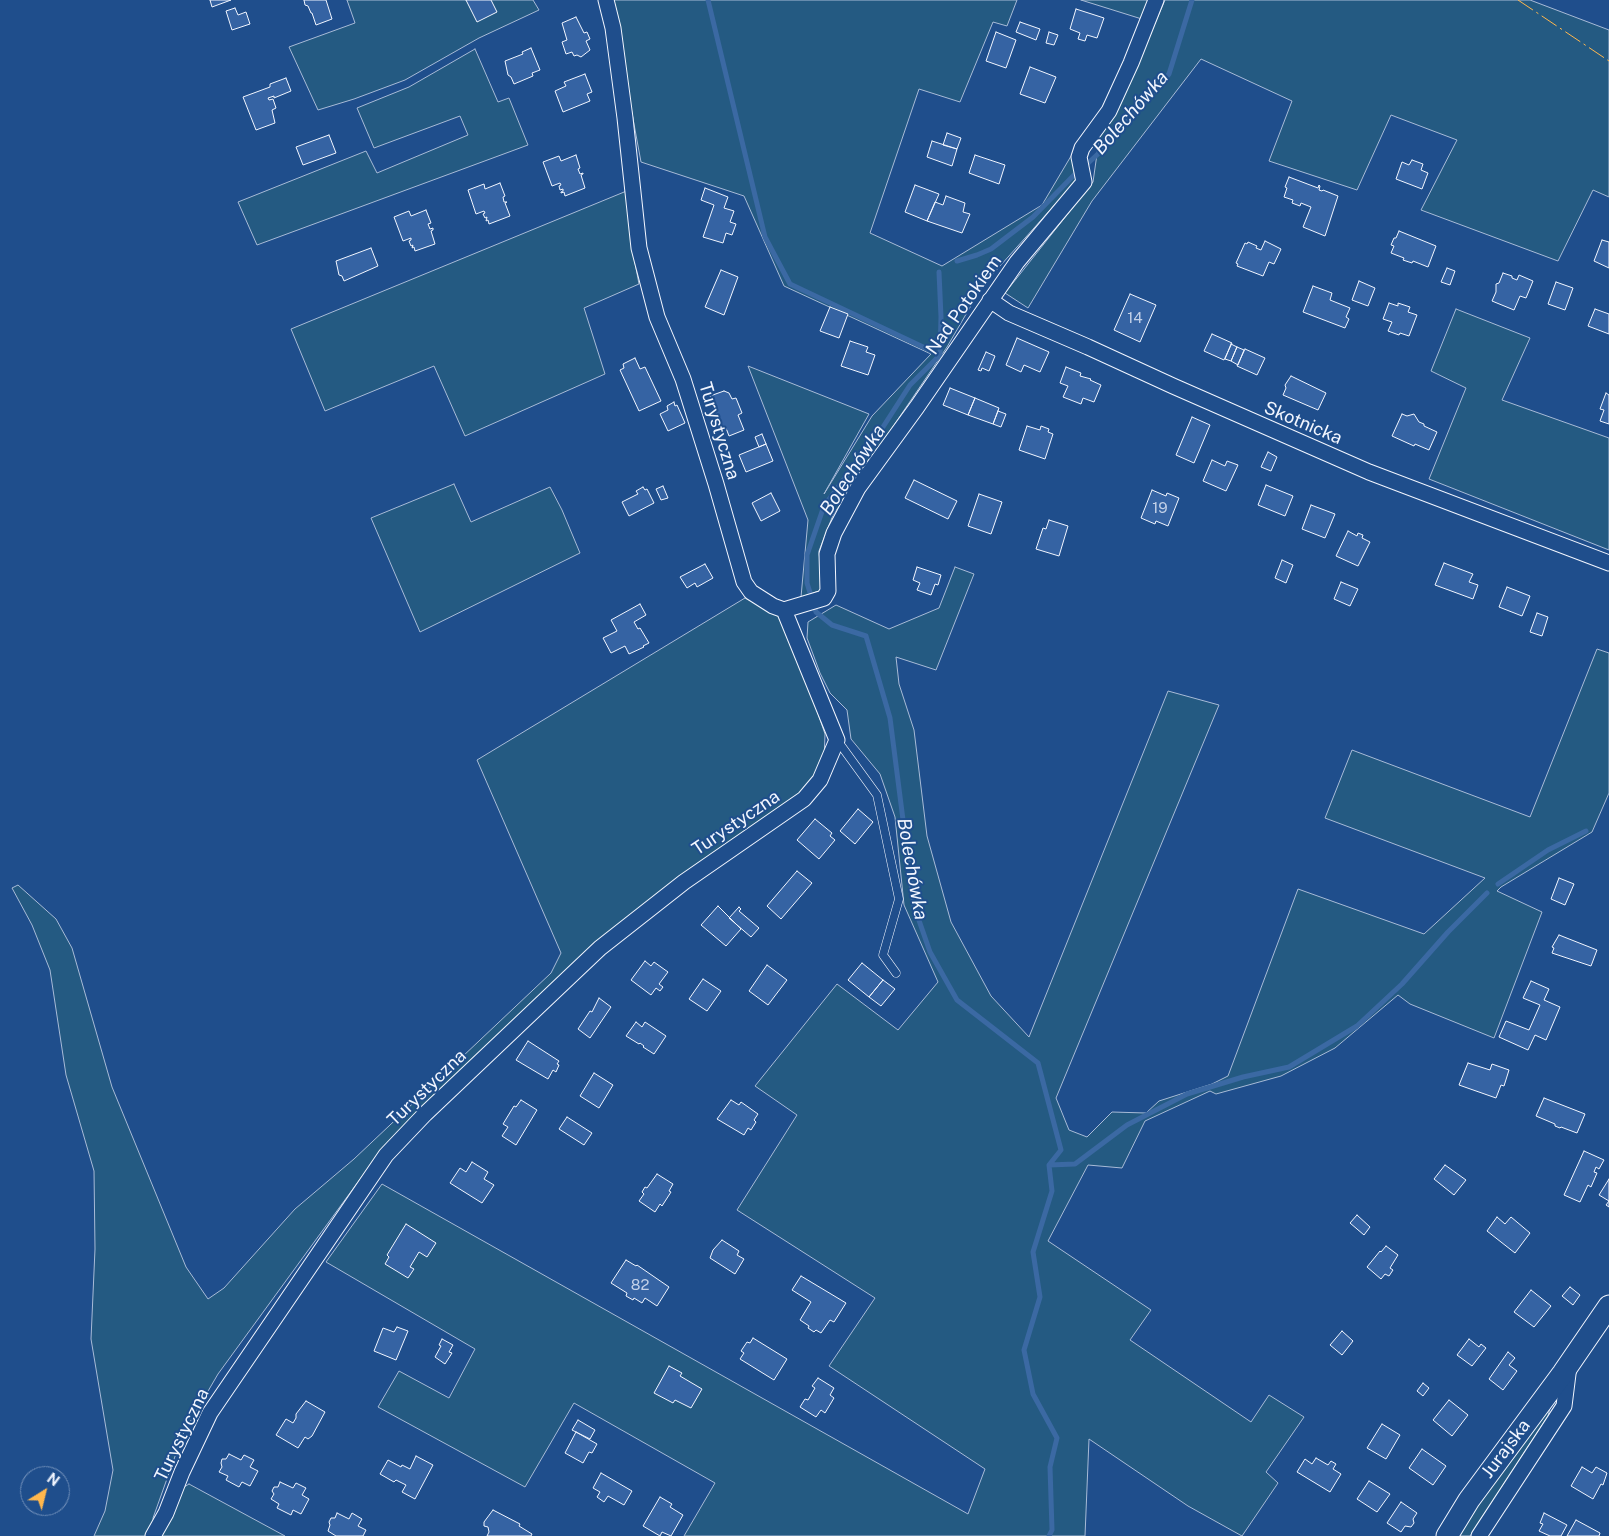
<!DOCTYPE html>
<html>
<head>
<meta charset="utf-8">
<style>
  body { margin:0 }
  #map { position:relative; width:1609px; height:1536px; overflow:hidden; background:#1f4e8c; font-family:"Public Sans",sans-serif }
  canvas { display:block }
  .north { position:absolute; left:20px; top:1466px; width:50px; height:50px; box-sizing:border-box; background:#1f4e8c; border:1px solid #7391ba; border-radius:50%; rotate:36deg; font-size:14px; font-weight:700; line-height:20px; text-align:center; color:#f2f6ff }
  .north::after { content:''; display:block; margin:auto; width:18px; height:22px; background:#ffb74d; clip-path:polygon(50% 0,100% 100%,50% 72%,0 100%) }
</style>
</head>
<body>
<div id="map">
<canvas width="1609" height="1536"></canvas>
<div class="north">N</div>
</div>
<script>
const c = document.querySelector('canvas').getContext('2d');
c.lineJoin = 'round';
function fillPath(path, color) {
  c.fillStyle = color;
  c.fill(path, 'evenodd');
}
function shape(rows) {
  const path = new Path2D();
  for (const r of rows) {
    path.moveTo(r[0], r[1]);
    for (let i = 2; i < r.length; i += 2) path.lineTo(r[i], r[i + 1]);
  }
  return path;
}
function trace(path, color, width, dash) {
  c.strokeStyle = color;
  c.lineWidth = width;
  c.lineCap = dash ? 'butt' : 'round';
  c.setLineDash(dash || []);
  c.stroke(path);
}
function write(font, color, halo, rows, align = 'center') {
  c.font = font + ' "Public Sans",sans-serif';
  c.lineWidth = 4;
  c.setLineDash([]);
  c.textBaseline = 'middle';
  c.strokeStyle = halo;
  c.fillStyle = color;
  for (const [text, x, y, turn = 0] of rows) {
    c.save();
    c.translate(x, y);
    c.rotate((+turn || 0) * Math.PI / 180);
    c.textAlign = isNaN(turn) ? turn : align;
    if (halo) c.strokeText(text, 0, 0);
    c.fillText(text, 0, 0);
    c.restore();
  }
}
const green = shape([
  [347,0,533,0,539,10,479,38,405,80,354,99,318,110,289,47,355,23,347,0],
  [613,0,1017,0,1007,26,993,22,960,102,919,89,870,233,942,266,1042,205,1074,151,1076,181,983,285,947,347,833,515,819,551,822,590,801,597,808,520,748,366,869,414,824,494,872,416,931,354,784,286,744,196,641,162,612,5,613,0],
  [1081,0,1154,0,1145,20,1081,0],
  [1165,0,1530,0,1609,30,1609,197,1593,190,1558,261,1421,210,1457,140,1391,115,1357,190,1269,161,1292,101,1201,59,1092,201,1028,308,1005,293,1093,182,1100,133,1135,70,1165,0],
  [475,49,498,102,509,98,528,145,257,245,238,202,366,151,377,173,468,135,460,116,374,148,357,108,409,87,475,49],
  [629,190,632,247,639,284,584,308,605,374,465,436,434,366,325,411,291,329,629,190],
  [1456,309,1530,338,1502,400,1609,438,1609,550,1429,479,1466,388,1431,371,1456,309],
  [454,484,471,522,550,487,562,510,580,553,420,632,371,518,454,484],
  [955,567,974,574,936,670,896,657,899,684,914,730,927,836,951,922,991,996,1029,1037,1168,691,1219,705,1056,1098,1069,1130,1087,1137,1112,1112,1146,1113,1159,1101,1212,1084,1228,1076,1298,889,1424,934,1485,878,1325,818,1352,750,1530,817,1597,649,1609,653,1609,793,1592,832,1501,887,1497,891,1542,912,1494,1038,1410,1004,1398,995,1335,1048,1281,1076,1216,1094,1210,1091,1145,1121,1122,1168,1088,1165,1048,1241,1151,1310,1130,1340,1251,1422,1269,1395,1304,1417,1266,1472,1278,1483,1242,1536,1188,1506,1089,1439,1085,1536,684,1536,715,1483,574,1403,525,1487,378,1407,399,1371,449,1398,475,1349,326,1262,382,1184,968,1514,985,1469,829,1366,875,1298,737,1210,797,1115,755,1086,837,984,898,1030,938,982,904,905,895,817,880,774,851,739,847,710,830,693,820,673,807,638,808,622,836,605,889,629,939,608,955,567],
  [745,598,771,611,786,613,799,658,825,734,824,762,806,788,786,806,657,895,569,967,374,1160,218,1374,183,1434,153,1518,155,1536,94,1536,105,1511,113,1470,91,1339,95,1249,94,1171,66,1075,50,970,32,925,12,888,18,885,56,919,72,948,112,1087,186,1267,208,1299,224,1288,295,1209,354,1159,551,973,561,953,477,760,745,598],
  [1551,1404,1548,1416,1470,1536,1453,1536,1551,1404],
  [189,1484,285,1536,160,1536,181,1489,189,1484]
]);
fillPath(green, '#245a82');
trace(green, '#a8bbd7', 1);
trace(shape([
  [708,0,765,237,790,284,940,355],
  [1085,166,1099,153,1169,74,1192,0],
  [957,261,977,255,991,249,1033,217,1076,173],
  [939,272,941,317,940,355,910,385,883,427,824,506,807,555,807,583,816,612,832,625,866,636,890,718,914,906,930,952,957,1000,1038,1063,1061,1150,1049,1165,1052,1191,1033,1252,1040,1297,1024,1350,1033,1394,1057,1438,1050,1467,1052,1530,1049,1536],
  [1498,884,1548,850,1586,831],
  [1049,1165,1075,1164,1127,1125,1187,1094,1243,1077,1289,1067,1357,1026,1402,984,1448,932,1487,893]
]), '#3b69a3', 5);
const building = shape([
  [210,0,231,0,212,7,210,0],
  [304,0,326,0,332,19,316,25,312,13,311,13,308,6,305,5,304,0],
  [466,0,491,0,497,12,477,22,466,0],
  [235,8,238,15,246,12,250,24,232,30,226,11,235,8],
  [1076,9,1104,18,1097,38,1087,35,1085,41,1078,39,1080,33,1070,29,1076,9],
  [576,17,584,33,587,32,590,39,586,41,590,50,581,57,577,55,574,56,572,52,566,54,562,42,567,40,562,23,576,17],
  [1020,22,1040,29,1036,40,1016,32,1020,22],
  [996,32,1016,40,1006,68,986,61,996,32],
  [1049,32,1058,35,1054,45,1046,43,1049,32],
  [531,48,540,70,532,73,533,76,514,84,511,77,508,75,505,61,523,54,522,52,531,48],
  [1030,67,1056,77,1045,103,1020,94,1030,67],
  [585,74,592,92,587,94,590,101,563,112,555,91,566,86,564,82,585,74],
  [286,78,291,91,274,98,274,96,268,98,269,100,273,99,276,108,272,110,275,123,256,130,243,97,270,87,270,84,286,78],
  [947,133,961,138,957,149,943,145,947,133],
  [329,135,336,153,303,165,296,147,329,135],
  [932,141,957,149,952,166,927,157,932,141],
  [576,155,580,168,578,169,580,174,583,173,583,174,581,175,585,188,565,196,564,192,561,193,561,192,563,191,563,189,560,190,559,186,561,185,560,183,552,186,543,162,559,156,561,161,576,155],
  [975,155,1005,165,999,184,969,173,975,155],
  [1412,160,1423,164,1421,170,1428,173,1422,189,1396,179,1402,162,1409,165,1412,160],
  [1289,177,1318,188,1319,185,1320,186,1319,190,1322,191,1323,190,1338,196,1325,236,1303,227,1311,207,1301,203,1300,206,1292,203,1293,200,1284,197,1287,188,1285,187,1289,177],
  [500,183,505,196,503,197,504,202,507,202,505,203,510,216,489,224,488,220,486,221,487,217,485,218,483,214,485,213,484,211,476,214,468,190,484,184,485,189,500,183],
  [915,185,939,194,927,221,905,212,915,185],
  [705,188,728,197,724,208,734,211,730,222,736,224,732,235,726,233,723,243,703,237,714,205,701,200,705,188],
  [946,196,965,203,963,212,970,214,962,233,927,221,935,202,943,205,946,196],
  [426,210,431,223,428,224,430,229,433,228,433,230,431,231,435,244,415,251,414,247,412,248,413,245,411,246,409,241,411,240,411,238,403,241,394,217,409,211,411,216,426,210],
  [1399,231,1436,246,1428,267,1413,261,1412,263,1403,260,1404,258,1391,253,1394,246,1391,245,1394,238,1396,238,1399,231],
  [1602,240,1609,242,1609,268,1594,261,1602,240],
  [1265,241,1281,249,1274,264,1269,262,1263,276,1237,266,1238,264,1236,263,1245,243,1247,244,1248,242,1257,246,1256,248,1261,250,1265,241],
  [371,248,378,266,344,281,342,276,339,275,336,261,371,248],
  [1447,268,1455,271,1450,285,1441,282,1447,268],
  [721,270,738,277,724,315,705,307,721,270],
  [1503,273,1512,276,1512,278,1517,280,1519,275,1533,281,1526,298,1520,296,1514,310,1492,301,1496,292,1496,284,1499,283,1503,273],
  [1359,281,1375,288,1368,306,1352,300,1359,281],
  [1556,282,1573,288,1565,310,1548,304,1556,282],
  [1313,286,1332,293,1330,300,1350,308,1346,317,1349,319,1345,328,1303,312,1313,286],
  [1130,294,1156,305,1140,342,1114,330,1130,294],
  [1389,303,1398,306,1398,303,1410,307,1408,312,1417,315,1409,336,1400,333,1399,335,1388,331,1392,322,1383,319,1389,303],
  [830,307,848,314,839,338,820,331,830,307],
  [1595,309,1609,314,1609,334,1588,326,1595,309],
  [1212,334,1232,343,1224,360,1204,351,1212,334],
  [1017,338,1049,352,1040,372,1024,365,1021,372,1006,365,1017,338],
  [850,341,868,347,866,352,875,355,868,375,841,366,850,341],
  [1231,344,1237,347,1231,361,1225,359,1231,344],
  [1237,347,1244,350,1238,365,1231,361,1237,347],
  [1245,349,1265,358,1257,375,1237,366,1245,349],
  [986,352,995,356,989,371,982,368,981,371,978,370,986,352],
  [635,358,640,369,645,367,661,401,639,411,620,370,624,368,623,364,635,358],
  [1066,367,1081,373,1080,376,1091,379,1090,380,1101,385,1094,402,1083,398,1081,404,1063,397,1068,386,1060,383,1066,367],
  [1291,376,1326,393,1318,410,1283,395,1286,388,1285,385,1291,376],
  [950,388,975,398,968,415,943,405,950,388],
  [724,391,729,393,732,399,736,398,742,413,738,415,744,430,729,436,726,428,723,429,718,415,714,413,713,407,715,406,710,396,724,391],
  [1606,393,1609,395,1609,424,1600,421,1604,410,1600,409,1606,393],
  [975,398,999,408,993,424,968,415,975,398],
  [674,402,675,406,677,405,685,423,668,431,660,414,668,410,667,406,674,402],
  [998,411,1006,414,1001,427,993,424,998,411],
  [1402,414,1407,416,1414,414,1419,422,1424,424,1424,426,1437,432,1429,450,1415,444,1414,446,1392,436,1402,414],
  [1192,417,1210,425,1194,463,1176,455,1192,417],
  [1027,426,1040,430,1041,426,1049,429,1048,432,1053,434,1045,459,1019,450,1027,426],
  [762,434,766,444,759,447,755,437,762,434],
  [766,444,773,461,746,472,739,455,766,444],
  [1268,452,1277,457,1271,471,1261,467,1268,452],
  [1212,460,1225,466,1227,461,1238,465,1226,491,1203,481,1212,460],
  [914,480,957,501,948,519,905,498,914,480],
  [1266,485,1293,496,1285,516,1258,505,1266,485],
  [663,486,668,498,661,500,656,489,663,486],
  [643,487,645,490,647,489,654,503,629,516,622,502,638,494,636,491,643,487],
  [1152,490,1166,496,1167,493,1179,498,1168,526,1156,521,1155,524,1141,518,1152,490],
  [771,493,780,511,761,521,752,503,771,493],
  [979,494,1002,502,991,534,968,526,979,494],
  [1311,505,1335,514,1325,538,1302,529,1311,505],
  [1049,520,1068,526,1059,556,1036,549,1043,528,1046,529,1049,520],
  [1348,531,1357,536,1358,533,1363,535,1362,538,1370,542,1358,566,1336,556,1348,531],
  [1282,560,1293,565,1286,583,1275,578,1282,560],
  [1444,563,1473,574,1469,582,1478,585,1473,599,1435,585,1444,563],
  [705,564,713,578,697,587,695,583,687,588,680,577,705,564],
  [917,567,941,575,938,585,935,584,931,595,917,590,920,583,913,580,917,567],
  [1341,582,1358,589,1350,606,1334,599,1341,582],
  [1507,587,1530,596,1522,616,1499,607,1507,587],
  [640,604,646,615,634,622,638,629,640,628,649,643,643,646,644,647,629,654,625,646,611,653,603,638,617,631,611,620,640,604],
  [1537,613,1548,617,1542,636,1530,632,1537,613],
  [858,809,873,822,855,844,840,831,858,809],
  [815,819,832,833,830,836,835,840,819,859,797,840,815,819],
  [797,871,812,883,781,919,767,906,797,871],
  [1559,878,1574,884,1565,905,1551,899,1559,878],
  [718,906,741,929,726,946,701,925,718,906],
  [739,907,741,909,739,911,759,928,751,937,729,918,739,907],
  [1559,935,1597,950,1591,966,1552,953,1554,948,1552,947,1559,935],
  [645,961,651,966,654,962,668,972,659,984,663,987,660,991,656,988,651,995,631,980,645,961],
  [862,963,883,980,869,997,848,980,862,963],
  [767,965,787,980,768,1005,749,991,767,965],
  [703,979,721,991,707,1011,689,999,703,979],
  [883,980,895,989,881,1006,869,997,883,980],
  [1531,981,1549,989,1544,1000,1560,1007,1546,1040,1535,1035,1528,1050,1499,1037,1506,1021,1529,1030,1540,1005,1523,998,1531,981],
  [599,998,611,1007,590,1038,578,1029,590,1011,592,1012,599,998],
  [636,1022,642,1027,645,1022,666,1036,654,1054,643,1047,644,1046,640,1043,639,1044,626,1036,636,1022],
  [528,1041,559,1061,557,1064,559,1065,556,1072,553,1070,548,1079,516,1060,528,1041],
  [1468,1063,1490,1070,1492,1064,1509,1070,1504,1086,1501,1085,1496,1098,1459,1085,1468,1063],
  [594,1073,613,1085,599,1108,580,1096,594,1073],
  [1544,1098,1585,1114,1577,1133,1561,1127,1560,1128,1555,1126,1555,1124,1536,1116,1544,1098],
  [521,1100,537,1110,516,1145,502,1136,508,1127,503,1124,514,1106,516,1107,521,1100],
  [731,1100,739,1105,741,1102,758,1114,754,1120,756,1122,751,1130,748,1128,744,1135,717,1119,731,1100],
  [567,1117,592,1133,584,1145,559,1129,567,1117],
  [1584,1151,1604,1160,1599,1169,1596,1167,1594,1172,1597,1173,1591,1187,1588,1185,1580,1202,1564,1195,1584,1151],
  [472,1162,488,1172,484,1179,494,1185,482,1203,450,1183,460,1168,466,1172,472,1162],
  [1445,1165,1466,1180,1454,1195,1434,1179,1445,1165],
  [657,1174,673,1184,669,1191,671,1192,662,1206,660,1204,655,1212,639,1201,644,1194,642,1192,645,1187,647,1188,657,1174],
  [1609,1179,1609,1207,1606,1205,1609,1201,1599,1195,1609,1179],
  [1357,1215,1370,1227,1364,1235,1350,1223,1357,1215],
  [1497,1217,1505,1224,1511,1217,1530,1233,1515,1253,1487,1231,1497,1217],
  [406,1224,436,1243,427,1257,419,1252,410,1267,414,1269,408,1278,385,1264,389,1257,387,1255,406,1224],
  [722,1240,739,1251,737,1255,744,1259,735,1274,710,1258,713,1250,722,1240],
  [1386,1246,1398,1255,1390,1268,1393,1270,1389,1276,1385,1274,1381,1279,1367,1267,1380,1251,1381,1252,1386,1246],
  [626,1260,636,1266,637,1265,669,1287,657,1306,645,1298,642,1303,634,1298,633,1300,626,1296,627,1293,611,1283,626,1260],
  [801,1276,846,1303,834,1322,830,1320,821,1333,816,1330,814,1332,808,1328,809,1326,800,1320,811,1302,792,1290,801,1276],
  [1570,1287,1580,1295,1573,1305,1562,1296,1570,1287],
  [1531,1290,1551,1306,1534,1327,1514,1312,1531,1290],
  [397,1327,408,1331,396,1360,374,1351,383,1328,394,1332,397,1327],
  [1342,1331,1353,1341,1342,1355,1330,1345,1342,1331],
  [753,1338,787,1359,774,1380,740,1359,744,1353,741,1351,747,1342,750,1343,753,1338],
  [442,1339,453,1345,449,1352,452,1353,445,1364,435,1357,441,1346,439,1345,442,1339],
  [1469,1339,1479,1347,1481,1344,1486,1348,1472,1366,1457,1355,1469,1339],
  [1508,1352,1515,1358,1509,1365,1517,1371,1503,1390,1489,1379,1508,1352],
  [669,1366,682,1373,680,1376,702,1389,691,1408,675,1400,673,1403,654,1393,669,1366],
  [818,1378,834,1388,830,1395,834,1398,825,1413,821,1410,816,1417,800,1407,805,1399,808,1400,815,1388,812,1386,818,1378],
  [1423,1383,1429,1388,1423,1396,1417,1391,1423,1383],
  [1449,1400,1468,1415,1452,1436,1433,1420,1449,1400],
  [306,1401,325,1412,312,1436,308,1439,305,1437,298,1448,276,1435,286,1419,293,1423,296,1418,296,1414,306,1401],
  [578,1420,595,1430,590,1439,572,1430,578,1420],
  [1382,1424,1400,1435,1386,1459,1367,1448,1382,1424],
  [576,1432,597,1444,592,1453,589,1452,583,1463,565,1453,576,1432],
  [1422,1449,1446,1466,1433,1485,1409,1468,1422,1449],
  [229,1454,241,1460,244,1455,254,1460,250,1467,258,1471,250,1486,242,1482,239,1487,226,1480,228,1476,219,1472,222,1467,221,1463,222,1459,226,1459,229,1454],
  [416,1456,433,1465,415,1499,402,1492,406,1485,396,1480,394,1482,380,1474,388,1460,401,1467,402,1465,410,1469,416,1456],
  [1316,1458,1328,1465,1331,1461,1336,1464,1333,1469,1341,1474,1330,1492,1297,1472,1305,1459,1312,1464,1316,1458],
  [1582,1467,1592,1473,1596,1467,1607,1473,1603,1485,1601,1484,1593,1499,1571,1486,1582,1467],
  [601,1473,632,1491,624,1505,608,1496,604,1502,597,1497,600,1492,593,1488,601,1473],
  [1369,1481,1390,1494,1377,1512,1357,1499,1369,1481],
  [280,1482,293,1488,296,1483,306,1488,302,1495,309,1499,301,1514,293,1510,291,1515,277,1508,279,1504,271,1499,274,1494,272,1491,274,1487,278,1487,280,1482],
  [660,1497,672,1504,670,1507,683,1515,671,1536,662,1532,660,1536,643,1526,660,1497],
  [1401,1502,1417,1513,1413,1519,1414,1523,1411,1527,1405,1526,1401,1532,1387,1523,1401,1502],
  [493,1510,520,1524,519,1526,532,1534,531,1536,487,1536,489,1532,488,1527,484,1526,484,1522,493,1510],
  [337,1513,349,1519,352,1513,362,1519,358,1526,366,1530,363,1536,336,1536,328,1531,330,1525,329,1522,331,1518,335,1518,337,1513],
  [1544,1513,1567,1525,1561,1536,1550,1536,1539,1531,1543,1524,1540,1523,1544,1513],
  [1576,1520,1600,1533,1599,1536,1567,1536,1576,1520]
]);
fillPath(building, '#3563a3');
trace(building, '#f2f6ff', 1);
const lane = shape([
  [837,740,877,795,899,899,883,955,896,973]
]);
const street = shape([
  [990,300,1009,313,1088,347,1173,386,1369,472,1609,563],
  [784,610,824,598,828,591,827,554,834,533,858,488,917,407,1017,262,1084,182,1079,157,1082,148,1109,111,1131,63,1156,0],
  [153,1536,166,1513,182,1472,210,1413,386,1155,425,1114,600,948,684,882,804,799,820,780,837,740,784,610,773,606,751,592,744,582,716,484,683,379,657,317,639,248,625,118,613,28,606,0],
  [1479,1536,1564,1406,1569,1366]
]);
const secondary = shape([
  [1447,1536,1469,1500,1563,1373,1609,1306]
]);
trace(lane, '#f2f6ff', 9);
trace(street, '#f2f6ff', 17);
trace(secondary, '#f2f6ff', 23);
trace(lane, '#1f4e8c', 8);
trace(street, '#1f4e8c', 15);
trace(secondary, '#1f4e8c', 21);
trace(shape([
  [1518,0,1609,61]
]), '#ffb74d', 1, [18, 4, 2.5, 4]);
write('15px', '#c3d1e8', null, [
  ["14",1135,318],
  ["19",1160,508],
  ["82",640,1285]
]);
write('18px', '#f2f6ff', '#1f4e8c', [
  ["Nad Potokiem",964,305,-55],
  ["Skotnicka",1303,423,23],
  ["Turystyczna",719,431,73],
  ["Turystyczna",736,823,-34],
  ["Turystyczna",427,1088,-44],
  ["Turystyczna",182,1435,-64],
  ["Jurajska",1506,1449,-53]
]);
write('italic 19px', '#f2f6ff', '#1f4e8c', [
  ["Bolechówka",1131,113,-49],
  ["Bolechówka",853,470,-57],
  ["Bolechówka",912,869,80]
]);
</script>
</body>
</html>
